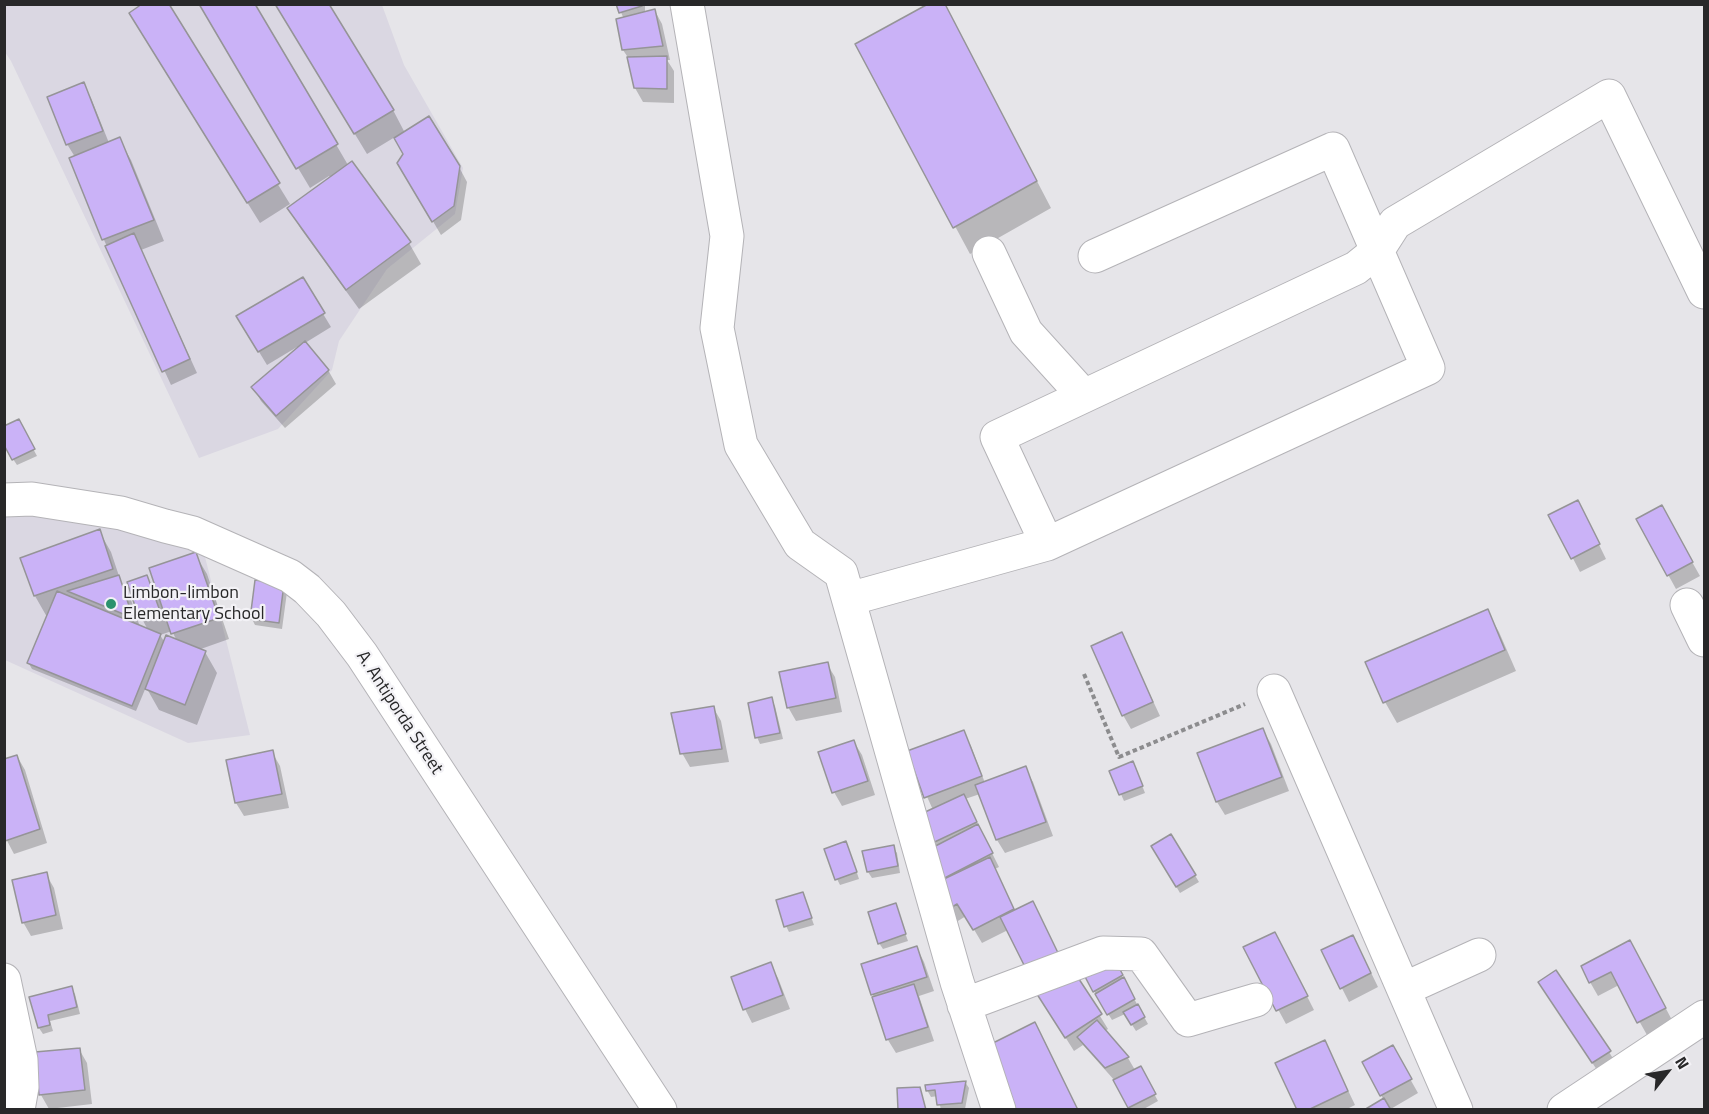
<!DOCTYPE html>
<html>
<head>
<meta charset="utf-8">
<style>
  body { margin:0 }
  #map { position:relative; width:1709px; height:1114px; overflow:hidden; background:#e6e5e9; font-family:"Titillium Web",sans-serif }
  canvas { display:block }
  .frame { position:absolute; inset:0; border:6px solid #282829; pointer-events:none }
  .north { position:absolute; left:1637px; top:1042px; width:60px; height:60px; -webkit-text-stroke:4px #f3f2f6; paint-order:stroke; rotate:59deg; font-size:16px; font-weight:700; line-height:24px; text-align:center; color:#282829 }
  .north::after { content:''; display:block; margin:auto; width:21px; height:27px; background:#282829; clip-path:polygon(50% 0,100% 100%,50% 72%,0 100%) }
</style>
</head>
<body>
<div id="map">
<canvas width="1709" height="1114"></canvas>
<div class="frame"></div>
<div class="north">N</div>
</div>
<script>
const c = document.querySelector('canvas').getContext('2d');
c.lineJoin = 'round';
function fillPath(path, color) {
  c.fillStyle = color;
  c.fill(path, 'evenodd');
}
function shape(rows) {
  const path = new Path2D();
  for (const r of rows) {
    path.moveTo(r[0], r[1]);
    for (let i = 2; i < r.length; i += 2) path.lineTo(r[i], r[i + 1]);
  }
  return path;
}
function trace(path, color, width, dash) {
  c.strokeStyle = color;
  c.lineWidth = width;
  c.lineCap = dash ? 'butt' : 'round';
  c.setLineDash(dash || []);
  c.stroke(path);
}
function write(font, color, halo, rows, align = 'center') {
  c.font = font + ' "Titillium Web",sans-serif';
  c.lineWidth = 4.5;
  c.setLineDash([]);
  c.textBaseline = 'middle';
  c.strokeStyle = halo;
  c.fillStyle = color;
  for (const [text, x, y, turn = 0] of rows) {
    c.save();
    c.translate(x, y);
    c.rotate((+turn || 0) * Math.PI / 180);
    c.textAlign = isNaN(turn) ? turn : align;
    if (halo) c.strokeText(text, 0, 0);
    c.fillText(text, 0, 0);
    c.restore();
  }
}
fillPath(shape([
  [5,5,382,5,404,65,463,168,455,214,387,269,339,341,332,370,278,429,199,458,11,61,5,52],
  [41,508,203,549,250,735,188,743,5,660,4,517,6,514]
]), '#dad7e2');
fillPath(shape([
  [145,4,174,4,169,8,290,204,260,223,142,34],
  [200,4,254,4,348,165,409,243,421,264,359,309,301,229,289,209,331,178,329,176,310,188],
  [276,4,393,110,405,133,459,167,467,182,461,220,441,235,399,163,404,154,395,137,367,154],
  [617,4,645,4,645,13,655,11,662,24,670,60,667,60,674,71,674,103,643,102,635,88,629,59,623,50,624,19],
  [956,26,1051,208,970,254,857,44],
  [83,84,91,98,109,143,119,139,131,160,164,241,141,250,197,373,171,385,104,240,71,159,75,157,67,144],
  [302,279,331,327,305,343,328,370,336,384,285,428,261,401,253,387,298,349,297,347,267,365,238,317],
  [18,421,37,456,17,465,13,459],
  [1661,507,1700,576,1676,589,1638,520],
  [1551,516,1585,516,1606,559,1580,572],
  [99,531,111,552,121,582,130,597,140,627,148,630,141,617,129,583,146,576,160,600,195,554,207,574,229,639,198,650,205,652,217,673,197,725,159,710,146,687,136,711,32,669,28,662,47,617,35,596,22,559],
  [172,631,177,641,165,643,160,635],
  [257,582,287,592,282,629,255,625,252,619],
  [1487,611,1499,632,1516,671,1397,723,1385,702],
  [1122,634,1160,716,1131,729,1123,715],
  [827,664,835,677,842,712,796,721,788,707],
  [771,699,775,706,783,739,760,744,757,737],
  [713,707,721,721,729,762,690,767,682,753],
  [1263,730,1271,744,1289,791,1225,815,1217,802,1199,754],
  [963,732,971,746,985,783,1025,768,1033,782,1053,836,1005,853,997,840,980,794,965,799,999,867,995,869,1015,911,1067,972,1071,969,1108,1029,1105,1031,1128,1058,1135,1070,1140,1068,1158,1101,1142,1110,1130,1110,1115,1081,1083,1045,1074,1051,1045,1005,1008,930,982,943,966,916,945,929,937,916,933,810,920,781,896,790,888,776],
  [854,742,862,755,875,795,842,806,834,792],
  [272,752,280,766,289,808,244,816,236,803],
  [17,756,25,770,47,843,14,854,4,835,4,760],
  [1136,770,1145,793,1124,801,1111,772],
  [1171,836,1199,882,1180,893,1153,847],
  [893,847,897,853,900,873,872,878,868,872],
  [849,849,859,879,840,885,837,879],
  [46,874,54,888,63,929,31,936,23,922],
  [803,894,814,925,789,932,786,926],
  [895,905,908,941,883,949,879,943],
  [1282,947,1314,1010,1286,1024,1245,948],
  [917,948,924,962,934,991,919,996,934,1041,896,1053,888,1040,863,965],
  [1360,950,1378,987,1349,1002,1323,951],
  [1638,956,1673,1022,1647,1035,1619,985,1598,996,1590,982],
  [1111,957,1148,1024,1136,1031,1125,1014,1112,1020,1094,991],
  [770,964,778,978,790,1009,752,1023,745,1009],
  [71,988,75,994,80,1014,50,1021,53,1031,43,1034,39,1028,31,998],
  [1548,996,1609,1052,1617,1065,1601,1076],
  [1035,1024,1046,1044,1078,1110,1005,1110],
  [1325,1042,1355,1105,1345,1110,1298,1110],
  [1392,1047,1418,1093,1389,1110,1364,1063],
  [79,1049,87,1063,92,1104,49,1109,41,1095],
  [965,1082,969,1088,965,1109,941,1110,938,1096,931,1097,927,1090]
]), '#0003');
const building = shape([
  [142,4,169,4,280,183,247,203,129,13,142,4],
  [199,4,255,4,338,144,296,169,199,4],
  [275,4,329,4,394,110,354,134,275,4],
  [616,4,642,4,642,6,619,13,616,4],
  [928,4,945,4,1037,181,953,228,855,44,928,4],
  [655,9,663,46,622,50,616,19,655,9],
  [667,56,667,89,634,88,627,57,667,56],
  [84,82,103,131,66,145,47,97,84,82],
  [429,116,460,166,454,206,432,222,397,163,403,154,394,138,429,116],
  [120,137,154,220,102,240,69,158,120,137],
  [352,161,411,242,346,290,287,208,352,161],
  [134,233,190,359,162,372,105,246,134,233],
  [303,277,325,313,258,352,236,316,303,277],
  [305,341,329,370,276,416,251,387,305,341],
  [19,419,35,449,12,460,4,445,4,426,19,419],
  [1578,500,1600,544,1571,559,1548,515,1578,500],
  [1662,505,1693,562,1667,576,1636,519,1662,505],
  [100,529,113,569,34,596,20,558,100,529],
  [196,552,219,618,171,634,149,568,196,552],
  [119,575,133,618,67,591,119,575],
  [147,575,160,611,139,618,127,582,147,575],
  [255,580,284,584,279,623,250,619,255,580],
  [57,591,161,634,132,706,27,663,57,591],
  [1488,609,1505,650,1383,703,1365,662,1488,609],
  [1122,632,1153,702,1122,716,1091,646,1122,632],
  [166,635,206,651,185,705,145,689,166,635],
  [828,662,836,698,787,708,779,672,828,662],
  [772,697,780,733,755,738,748,703,772,697],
  [714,706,722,749,680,754,671,713,714,706],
  [1263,728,1282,777,1216,802,1197,753,1263,728],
  [964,730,982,776,924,798,913,767,880,761,964,730],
  [854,740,868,781,832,793,818,752,854,740],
  [273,750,282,794,235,803,226,760,273,750],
  [17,755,40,829,5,841,4,759,17,755],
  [1133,761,1143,786,1119,795,1109,771,1133,761],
  [1026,766,1046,822,996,840,975,785,1026,766],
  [964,794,977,822,924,847,910,819,964,794],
  [978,824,993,853,933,884,918,855,978,824],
  [1171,834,1196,875,1176,887,1151,846,1171,834],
  [846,841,857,872,835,880,824,849,846,841],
  [894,845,898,866,867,872,862,851,894,845],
  [990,857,1014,909,973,930,957,904,936,917,923,889,990,857],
  [47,872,56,915,22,923,12,880,47,872],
  [803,892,812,918,784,927,776,900,803,892],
  [1033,901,1060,957,1028,973,1000,917,1033,901],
  [896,903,906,934,878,944,868,912,896,903],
  [1275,932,1308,996,1276,1011,1243,947,1275,932],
  [1353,935,1371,973,1340,989,1321,950,1353,935],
  [1630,940,1666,1008,1637,1023,1611,972,1589,983,1581,966,1630,940],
  [917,946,927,977,871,995,861,964,917,946],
  [1112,955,1123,975,1093,992,1082,971,1112,955],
  [771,962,783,995,743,1010,731,977,771,962],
  [1071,967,1102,1014,1065,1038,1035,991,1071,967],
  [1556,970,1611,1051,1592,1063,1538,982,1556,970],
  [1124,977,1135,999,1107,1015,1095,994,1124,977],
  [914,984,928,1027,886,1040,872,997,914,984],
  [72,986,77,1007,48,1015,50,1025,38,1028,29,997,72,986],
  [1138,1004,1145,1017,1131,1025,1123,1012,1138,1004],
  [1097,1020,1129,1057,1105,1068,1077,1037,1097,1020],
  [1035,1022,1078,1110,1004,1110,975,1052,1035,1022],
  [1325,1040,1348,1091,1308,1110,1297,1110,1275,1063,1325,1040],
  [1393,1045,1412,1079,1380,1096,1362,1062,1393,1045],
  [80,1048,85,1090,39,1095,35,1052,80,1048],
  [1141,1066,1156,1094,1128,1108,1113,1080,1141,1066],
  [966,1081,962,1103,937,1105,935,1090,926,1091,925,1085,966,1081],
  [920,1087,926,1110,898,1110,897,1088,920,1087],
  [1384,1098,1391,1110,1364,1110,1384,1098]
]);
fillPath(building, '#cab2f7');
trace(building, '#959497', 1.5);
const minor = shape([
  [687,4,727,236,717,328,741,445,800,544,841,573,957,982,999,1110],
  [989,253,1026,332,1084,396],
  [4,500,32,499,121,513,165,526,193,533,290,576,307,589,331,614,362,655,660,1110],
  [1047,544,997,437,1356,268,1377,251,1395,223,1609,96,1704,292],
  [849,599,1047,544,1428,368,1333,149,1095,256],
  [1687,605,1704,640],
  [1274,691,1456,1110],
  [4,980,21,1060,22,1087,18,1110],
  [1404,989,1479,955],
  [964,1005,1103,953,1141,954,1188,1020,1256,1000],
  [1564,1110,1704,1017]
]);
trace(minor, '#b4b3b7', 35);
trace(shape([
  [1084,674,1119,757,1245,704]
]), '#8c8c8e', 4, [4.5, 3]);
trace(minor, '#fff', 33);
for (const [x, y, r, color] of [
  [111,604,6,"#2c926e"]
]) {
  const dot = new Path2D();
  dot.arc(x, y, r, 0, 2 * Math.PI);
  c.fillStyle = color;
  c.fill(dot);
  trace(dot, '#f3f2f6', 2);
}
write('18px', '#282829', '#f3f2f6', [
  ["Limbon-limbon",123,594],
  ["Elementary School",123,615]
], 'left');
write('18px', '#282829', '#f3f2f6', [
  ["A. Antiporda Street",399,713,57]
]);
</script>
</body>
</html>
